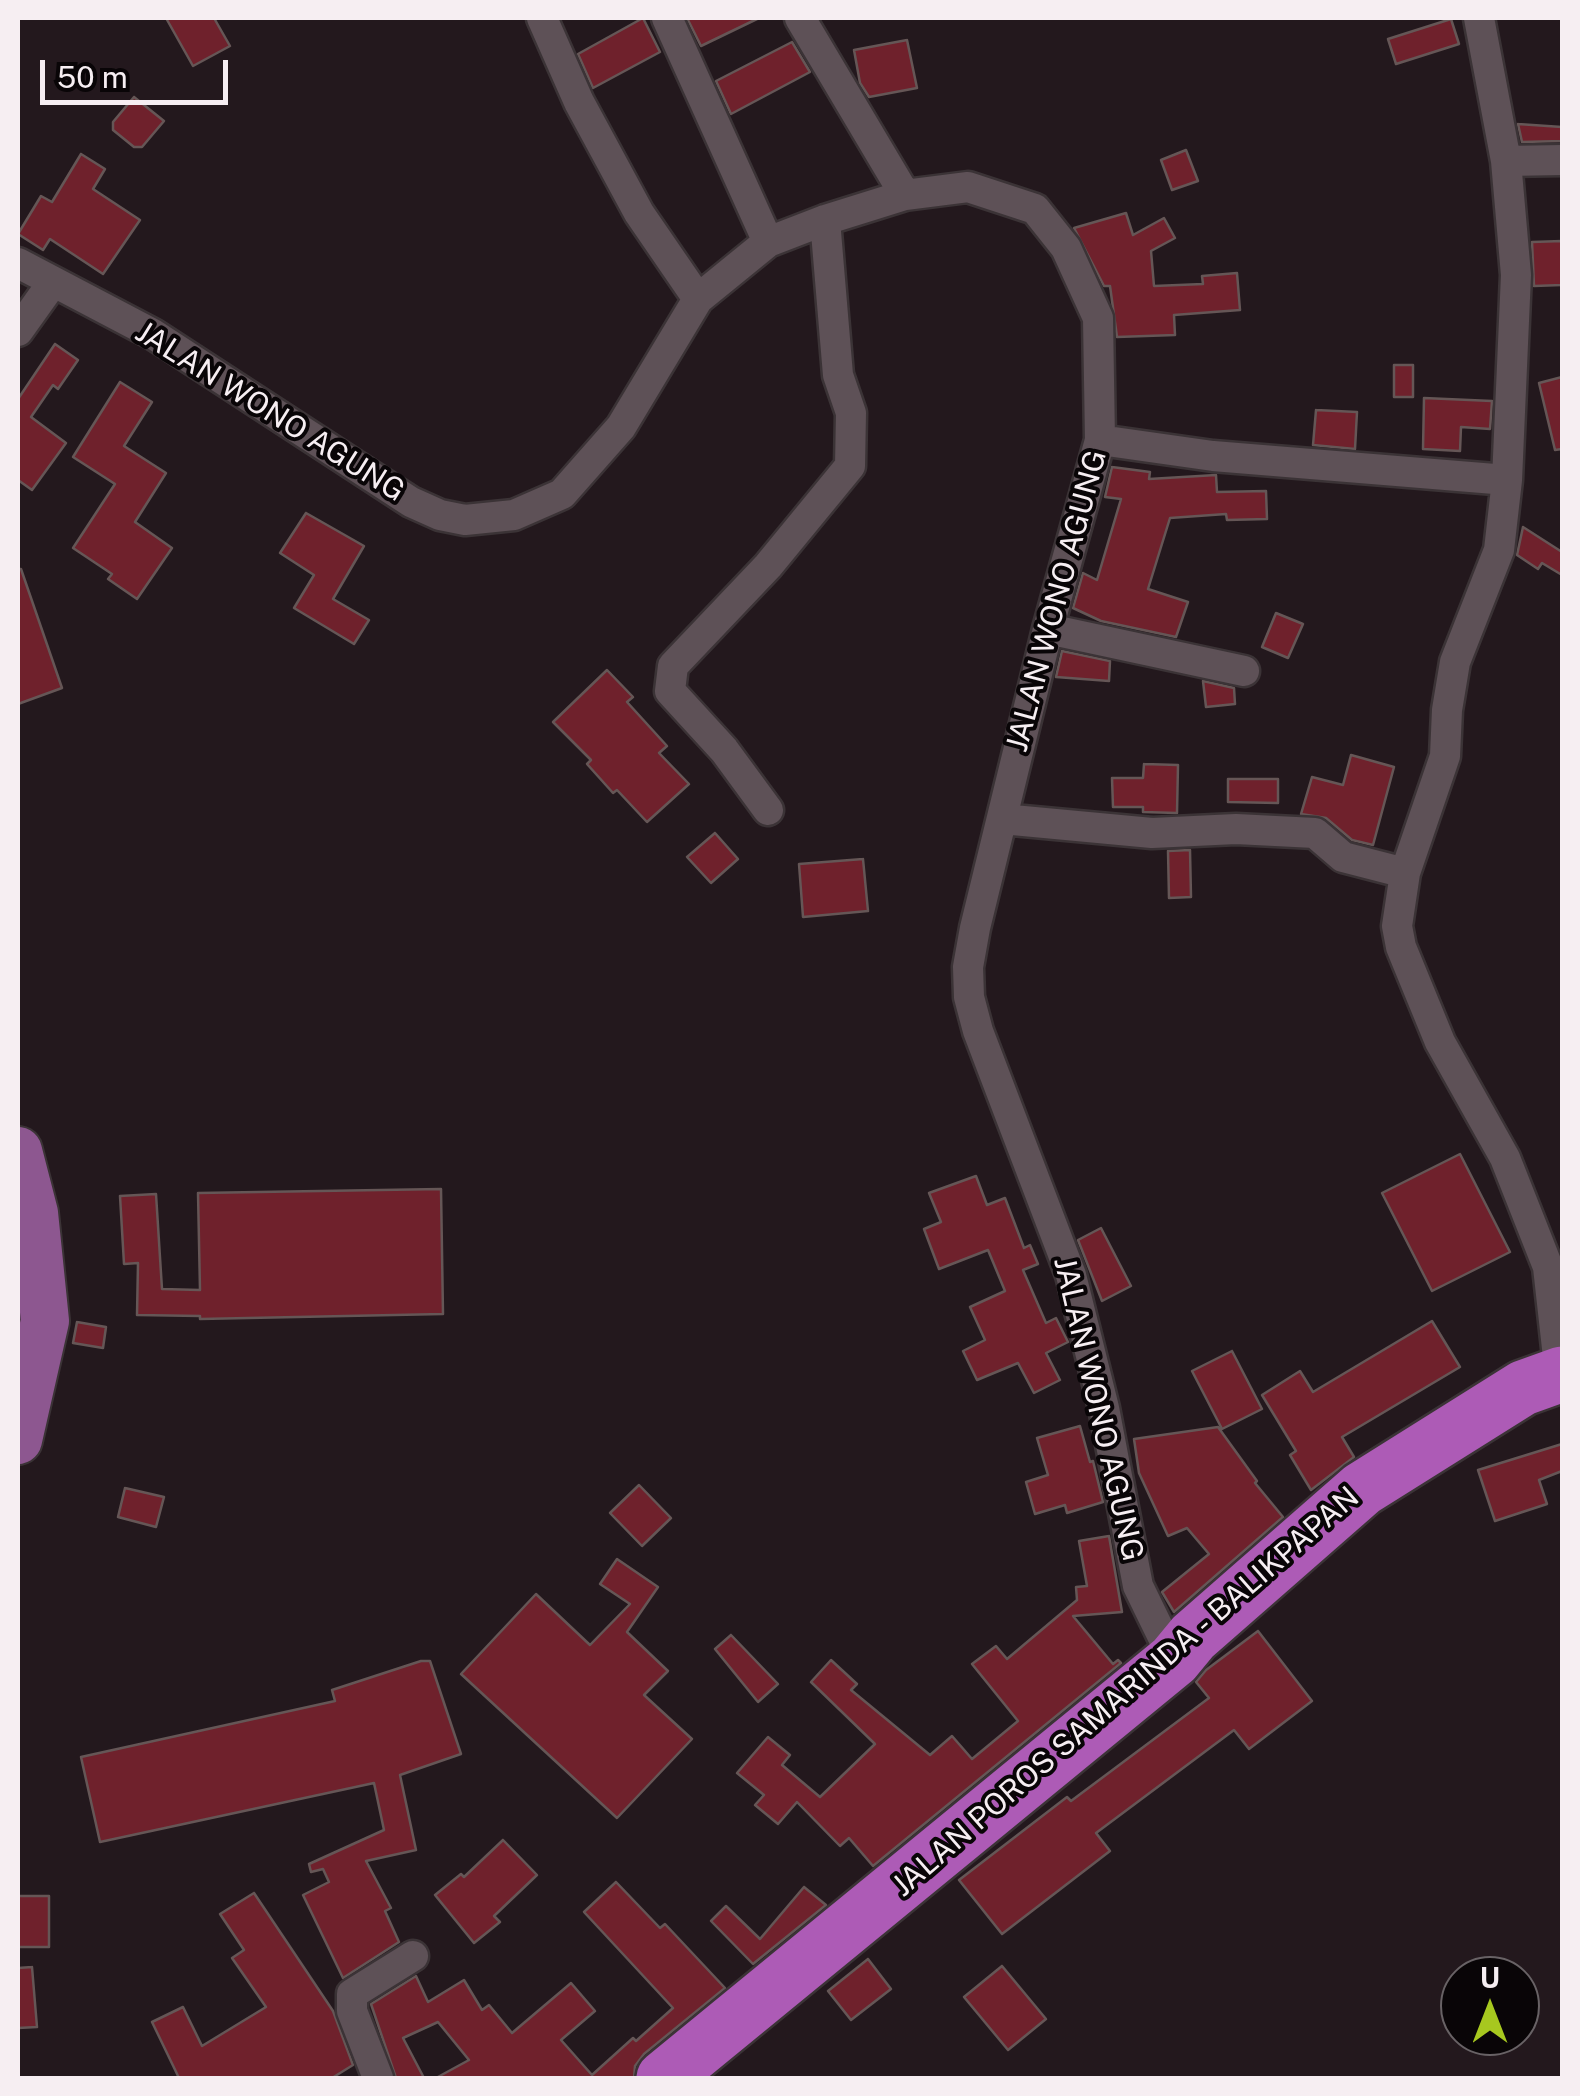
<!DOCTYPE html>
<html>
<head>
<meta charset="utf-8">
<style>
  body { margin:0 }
  #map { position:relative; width:1580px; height:2096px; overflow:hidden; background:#23181d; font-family:"Public Sans",sans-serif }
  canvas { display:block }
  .frame { position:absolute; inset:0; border:20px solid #f6eef2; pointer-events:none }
  .north { position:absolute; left:1440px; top:1956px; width:100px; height:100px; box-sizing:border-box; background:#090507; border:2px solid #686265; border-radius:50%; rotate:0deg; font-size:28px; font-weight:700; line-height:40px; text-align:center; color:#f6eef2 }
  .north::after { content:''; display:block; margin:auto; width:35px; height:45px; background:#a7c81f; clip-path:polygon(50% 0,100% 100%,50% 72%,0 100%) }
  .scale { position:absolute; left:40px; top:60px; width:188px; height:45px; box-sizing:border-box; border:5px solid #f6eef2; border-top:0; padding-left:12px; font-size:30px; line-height:35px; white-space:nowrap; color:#f6eef2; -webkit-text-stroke:8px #090507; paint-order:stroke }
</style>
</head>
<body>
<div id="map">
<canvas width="1580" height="2096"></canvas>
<div class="frame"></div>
<div class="north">U</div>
<div class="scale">50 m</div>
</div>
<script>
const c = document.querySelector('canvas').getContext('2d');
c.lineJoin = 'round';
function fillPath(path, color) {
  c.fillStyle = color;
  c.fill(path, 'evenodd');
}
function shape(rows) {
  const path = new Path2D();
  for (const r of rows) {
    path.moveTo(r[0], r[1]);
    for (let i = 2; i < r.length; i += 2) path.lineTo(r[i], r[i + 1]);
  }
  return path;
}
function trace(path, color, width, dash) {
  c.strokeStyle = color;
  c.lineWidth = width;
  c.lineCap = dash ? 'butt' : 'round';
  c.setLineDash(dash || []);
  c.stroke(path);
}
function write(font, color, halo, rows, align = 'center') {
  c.font = font + ' "Public Sans",sans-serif';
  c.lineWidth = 8;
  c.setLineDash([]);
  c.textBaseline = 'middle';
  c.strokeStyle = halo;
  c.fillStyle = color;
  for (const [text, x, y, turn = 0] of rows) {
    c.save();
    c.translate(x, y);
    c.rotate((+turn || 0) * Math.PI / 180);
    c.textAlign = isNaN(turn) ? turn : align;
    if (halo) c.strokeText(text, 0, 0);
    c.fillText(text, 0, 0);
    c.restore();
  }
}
const building = shape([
  [166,18,214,18,230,46,193,66,166,18],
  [643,18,660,52,593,88,578,54,643,18],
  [687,18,759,18,701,46,687,18],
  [1451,19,1459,44,1396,64,1388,39,1451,19],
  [907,40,917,88,869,97,860,83,854,50,907,40],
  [792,42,810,72,731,114,716,81,792,42],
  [134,97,164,121,142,147,134,147,113,130,113,122,134,97],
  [1518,124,1562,127,1562,141,1522,142,1518,124],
  [1186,150,1198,181,1172,190,1161,160,1186,150],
  [81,154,105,169,93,189,140,220,103,274,50,239,43,250,18,234,41,196,52,202,81,154],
  [1126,213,1133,235,1164,218,1175,238,1151,251,1154,286,1203,284,1202,276,1237,273,1240,310,1174,315,1175,335,1117,337,1110,286,1104,286,1074,228,1126,213],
  [1562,241,1562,285,1534,286,1532,242,1562,241],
  [55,344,78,360,58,389,53,385,31,417,66,443,32,490,18,480,18,399,55,344],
  [1394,365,1413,365,1413,397,1394,397,1394,365],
  [1562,377,1562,449,1555,450,1539,383,1562,377],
  [120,382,152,402,124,446,166,473,135,522,172,548,137,599,108,579,112,574,73,548,115,484,73,457,120,382],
  [1424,398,1492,401,1490,429,1461,427,1460,451,1423,449,1424,398],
  [1316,410,1357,412,1355,449,1313,445,1316,410],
  [1112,467,1150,472,1149,479,1216,475,1217,492,1266,491,1267,519,1227,520,1226,514,1170,518,1148,589,1188,602,1176,637,1101,621,1073,608,1083,573,1097,580,1121,499,1105,497,1112,467],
  [306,513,364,546,333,599,369,620,354,644,294,608,314,575,280,553,306,513],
  [1523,527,1562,552,1562,575,1542,563,1538,569,1517,555,1523,527],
  [18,569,21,569,62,688,18,704,18,569],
  [1276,613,1303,624,1288,658,1262,647,1276,613],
  [1062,651,1110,661,1109,681,1056,677,1062,651],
  [607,670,633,697,627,702,667,746,659,753,689,784,647,822,617,790,613,793,587,764,591,760,553,722,607,670],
  [1203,681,1234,688,1235,704,1206,707,1203,681],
  [1351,755,1394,767,1373,845,1352,840,1326,818,1301,814,1312,777,1343,785,1351,755],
  [1144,764,1178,765,1177,813,1143,812,1143,807,1113,807,1112,778,1143,778,1144,764],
  [1228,779,1278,779,1278,803,1228,802,1228,779],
  [715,833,738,859,711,883,687,857,715,833],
  [1190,850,1191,897,1169,898,1168,851,1190,850],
  [863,859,868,911,803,917,799,864,863,859],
  [1460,1154,1510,1252,1432,1291,1382,1193,1460,1154],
  [976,1176,987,1205,1005,1198,1024,1248,1030,1245,1038,1264,1023,1270,1046,1323,1056,1318,1068,1342,1046,1353,1060,1380,1034,1393,1018,1363,977,1380,963,1351,985,1340,970,1307,1005,1291,988,1250,939,1269,924,1229,941,1222,929,1193,976,1176],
  [441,1189,443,1314,200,1319,200,1316,137,1315,138,1263,124,1264,120,1196,156,1194,162,1289,200,1290,198,1193,441,1189],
  [1101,1228,1131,1286,1102,1301,1078,1240,1101,1228],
  [1432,1321,1460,1367,1342,1437,1354,1457,1311,1490,1290,1455,1296,1451,1262,1395,1300,1371,1313,1392,1432,1321],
  [77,1322,106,1327,103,1348,73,1343,77,1322],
  [1232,1351,1262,1409,1222,1429,1192,1371,1232,1351],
  [1080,1426,1090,1462,1093,1461,1103,1502,1067,1513,1065,1505,1035,1514,1026,1482,1048,1475,1037,1438,1080,1426],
  [1218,1427,1257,1481,1255,1483,1283,1517,1174,1612,1162,1592,1209,1554,1187,1528,1168,1536,1139,1473,1134,1439,1218,1427],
  [1562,1444,1562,1471,1539,1480,1547,1504,1495,1521,1478,1470,1562,1444],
  [639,1485,671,1518,642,1546,610,1513,639,1485],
  [125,1488,164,1497,156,1527,118,1517,125,1488],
  [1109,1536,1122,1612,1073,1616,1113,1664,1118,1660,1121,1663,873,1866,849,1838,840,1846,797,1802,778,1824,755,1805,764,1795,737,1773,768,1737,790,1755,782,1765,820,1797,875,1744,811,1682,831,1660,857,1684,851,1690,930,1755,952,1736,972,1759,1018,1721,972,1664,996,1646,1007,1659,1077,1600,1076,1587,1087,1586,1079,1541,1109,1536],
  [617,1559,658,1587,627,1632,668,1671,644,1695,692,1739,617,1818,461,1674,536,1594,590,1645,630,1604,600,1584,617,1559],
  [1258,1631,1312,1701,1249,1749,1234,1730,1096,1833,1110,1851,1002,1934,959,1880,1067,1797,1071,1801,1209,1698,1196,1682,1206,1670,1258,1631],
  [731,1635,778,1684,758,1702,715,1649,731,1635],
  [421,1661,430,1661,461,1754,400,1775,416,1850,366,1861,391,1908,385,1911,399,1942,343,1978,303,1895,329,1882,323,1869,311,1872,309,1864,384,1830,374,1783,100,1842,81,1757,335,1701,332,1690,421,1661],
  [503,1840,537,1875,494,1916,500,1922,474,1943,435,1895,461,1874,464,1877,503,1840],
  [616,1882,660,1928,665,1924,725,1988,644,2054,635,2066,634,2078,436,2078,469,2060,438,2022,403,2038,424,2078,396,2078,371,2004,416,1976,428,2002,464,1980,482,2010,489,2005,512,2033,571,1983,595,2011,561,2040,592,2075,633,2038,636,2041,673,2008,584,1912,616,1882],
  [804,1887,826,1905,753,1964,711,1921,726,1906,760,1939,804,1887],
  [254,1893,333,2011,353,2065,332,2078,179,2078,152,2022,183,2007,202,2046,266,2007,232,1958,244,1950,220,1914,254,1893],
  [18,1896,49,1896,49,1947,18,1947,18,1896],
  [868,1959,891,1989,851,2020,828,1991,868,1959],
  [1002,1966,1046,2019,1008,2050,964,1997,1002,1966],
  [32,1967,37,2027,18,2028,18,1968,32,1967]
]);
fillPath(building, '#6f212c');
trace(building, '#655656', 2.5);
const street = shape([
  [542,18,579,102,639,213,698,299],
  [667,18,768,242],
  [800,18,905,195],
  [1479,18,1506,161,1516,275,1507,480,1499,550,1455,662,1447,710,1445,756,1405,873,1397,926,1401,947,1440,1042,1505,1158,1548,1267,1560,1375],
  [1506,161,1562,160],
  [18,263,153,334,411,502,440,515,465,520,514,515,562,494,621,427,698,299,768,242,825,220,905,195,968,187,1035,209,1066,248,1098,318,1100,440,1048,629,975,928,968,967,969,997,978,1031,1071,1275,1104,1408,1138,1586,1174,1660],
  [18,331,53,282],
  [1100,440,1213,456,1507,480],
  [1048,629,1244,671],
  [768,810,724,750,670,691,673,666,768,566,850,466,851,413,838,375,825,220],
  [1002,819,1152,833,1236,829,1315,833,1343,857,1405,873],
  [378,2078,352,2011,352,1994,413,1956]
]);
const primary = shape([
  [18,1151,34,1213,45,1321,18,1440]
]);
const highway = shape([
  [664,2078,1174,1660,1193,1637,1362,1489,1523,1388,1562,1374]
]);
trace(street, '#3b3336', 35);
trace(primary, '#3b3336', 52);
trace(highway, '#3b3336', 60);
trace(street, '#5e5157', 30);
trace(primary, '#8d5790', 48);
trace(highway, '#ad5bb6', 55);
write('30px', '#f6eef2', '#090507', [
  ["JALAN WONO AGUNG",270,412,32],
  ["JALAN WONO AGUNG",1057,601,-75],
  ["JALAN WONO AGUNG",1098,1409,77],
  ["JALAN POROS SAMARINDA - BALIKPAPAN",1126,1692,-41]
]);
</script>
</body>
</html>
